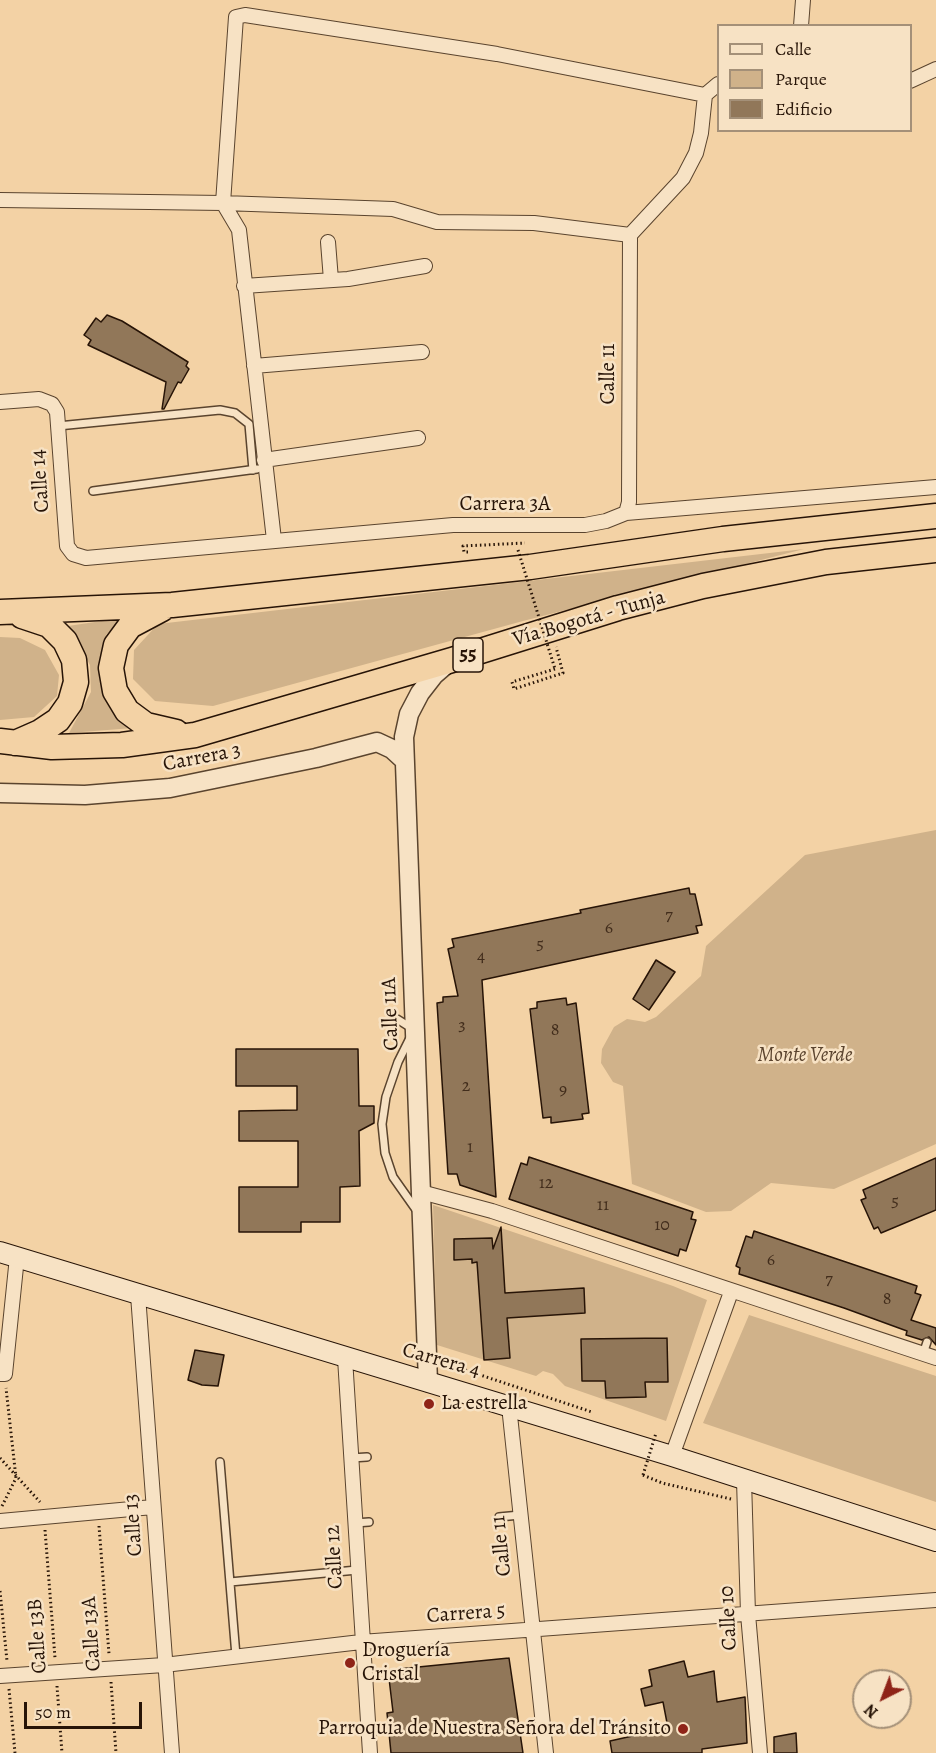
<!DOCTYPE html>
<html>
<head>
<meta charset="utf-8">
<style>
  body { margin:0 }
  #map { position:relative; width:936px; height:1753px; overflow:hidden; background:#f3d2a5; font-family:Alegreya,serif }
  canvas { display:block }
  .legend { position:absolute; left:717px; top:24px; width:195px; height:108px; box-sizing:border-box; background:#f7e2c4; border:2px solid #a49078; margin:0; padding:8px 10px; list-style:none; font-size:18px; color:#271407 }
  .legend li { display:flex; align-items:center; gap:12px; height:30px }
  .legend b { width:30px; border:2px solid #a49078 }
  .north { position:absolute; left:852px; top:1669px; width:60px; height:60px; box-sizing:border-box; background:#f7e2c4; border:2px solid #a49078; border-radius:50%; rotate:222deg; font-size:16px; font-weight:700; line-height:24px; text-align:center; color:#271407 }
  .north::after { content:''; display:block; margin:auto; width:21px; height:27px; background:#8f2418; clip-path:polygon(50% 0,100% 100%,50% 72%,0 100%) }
  .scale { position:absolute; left:24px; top:1702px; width:118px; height:27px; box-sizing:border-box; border:3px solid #271407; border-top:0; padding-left:8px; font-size:18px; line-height:21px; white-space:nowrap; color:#271407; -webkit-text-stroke:4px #f7e2c4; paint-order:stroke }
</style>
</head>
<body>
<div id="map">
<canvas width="936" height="1753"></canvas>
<ul class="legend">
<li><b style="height:8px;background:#f7e2c4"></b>Calle</li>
<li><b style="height:16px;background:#d0b28a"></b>Parque</li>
<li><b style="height:16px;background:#917759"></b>Edificio</li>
</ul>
<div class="north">N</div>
<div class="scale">50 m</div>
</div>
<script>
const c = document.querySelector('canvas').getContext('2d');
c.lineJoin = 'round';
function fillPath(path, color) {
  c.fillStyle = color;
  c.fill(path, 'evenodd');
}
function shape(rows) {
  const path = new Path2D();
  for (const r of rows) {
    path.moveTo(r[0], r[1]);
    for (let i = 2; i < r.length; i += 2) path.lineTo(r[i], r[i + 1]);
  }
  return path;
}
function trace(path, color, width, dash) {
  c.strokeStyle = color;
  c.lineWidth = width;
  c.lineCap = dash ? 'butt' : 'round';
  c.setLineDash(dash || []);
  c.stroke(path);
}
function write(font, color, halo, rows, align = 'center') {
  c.font = font + ' Alegreya,serif';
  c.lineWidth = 5;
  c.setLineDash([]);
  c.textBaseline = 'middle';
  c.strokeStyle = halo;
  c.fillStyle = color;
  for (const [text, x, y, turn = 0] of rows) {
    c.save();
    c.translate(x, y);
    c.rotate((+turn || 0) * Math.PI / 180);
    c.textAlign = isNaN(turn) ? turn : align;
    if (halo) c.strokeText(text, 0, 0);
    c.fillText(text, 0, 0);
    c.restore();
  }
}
fillPath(shape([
  [804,549,523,621,213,706,155,701,133,679,134,650,158,624],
  [122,618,106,635,103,679,110,709,133,728,69,733,91,692,90,665,68,626],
  [0,637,20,638,45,650,59,675,57,696,34,717,0,720],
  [936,830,936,1144,834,1189,771,1183,731,1211,706,1212,632,1184,623,1086,613,1082,601,1063,602,1049,614,1027,627,1019,645,1022,656,1017,701,976,706,946,805,855],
  [433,1205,673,1286,707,1300,666,1421,565,1386,553,1374,543,1371,536,1376,437,1345],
  [749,1315,936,1376,936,1502,703,1423]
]), '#d0b28a');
const building = shape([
  [107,315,122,321,188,362,186,366,189,369,181,383,178,382,164,409,162,409,166,382,88,345,91,340,84,335,96,318,101,322,107,315],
  [689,888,690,894,695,894,702,925,696,926,698,933,482,980,496,1197,460,1185,457,1174,448,1174,437,1003,443,1002,443,997,458,996,448,949,454,947,452,939,581,913,580,910,689,888],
  [656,960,675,972,649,1010,633,999,656,960],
  [566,998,567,1005,576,1003,589,1113,582,1114,583,1119,551,1123,551,1117,543,1118,530,1009,537,1008,537,1002,566,998],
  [236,1049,358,1049,359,1106,374,1106,374,1123,359,1131,360,1186,340,1187,340,1222,301,1222,301,1232,239,1232,239,1187,298,1187,298,1141,239,1141,239,1111,297,1110,297,1086,236,1086,236,1049],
  [529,1157,693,1212,691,1219,696,1220,686,1251,680,1249,678,1256,509,1199,521,1163,527,1165,529,1157],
  [936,1158,936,1210,881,1233,878,1227,874,1229,861,1200,866,1198,863,1190,936,1158],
  [501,1227,505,1293,584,1288,585,1313,507,1318,510,1358,484,1360,477,1262,472,1263,472,1259,454,1260,454,1239,492,1238,493,1249,501,1227],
  [754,1231,917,1286,915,1293,921,1295,911,1320,936,1328,936,1345,929,1337,922,1340,906,1335,907,1331,844,1308,739,1274,740,1268,736,1266,746,1236,752,1238,754,1231],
  [667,1338,668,1382,645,1382,646,1397,606,1398,605,1381,582,1381,581,1339,667,1338],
  [195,1350,224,1355,218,1386,202,1385,188,1380,195,1350],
  [509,1658,523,1753,391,1753,387,1713,393,1712,388,1670,509,1658],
  [684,1661,688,1677,714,1671,717,1702,745,1697,747,1743,702,1749,702,1753,612,1753,610,1741,668,1728,663,1702,645,1706,641,1689,652,1686,649,1670,684,1661],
  [796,1733,797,1753,774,1753,774,1737,796,1733]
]);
fillPath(building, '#917759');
trace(building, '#271407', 1.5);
const service = shape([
  [58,426,220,410,235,413,249,424,253,470],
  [93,491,257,469],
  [397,1019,413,1029],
  [410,1038,398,1062,386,1097,382,1124,385,1153,393,1177,417,1211],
  [923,1354,927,1342],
  [351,1458,367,1457],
  [220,1462,236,1656],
  [499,1517,520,1515],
  [355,1523,369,1522],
  [230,1582,357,1570]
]);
const minor = shape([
  [801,26,803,0],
  [910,81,936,69],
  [0,200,223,203,393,209,437,222,534,223,630,235],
  [630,235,683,178,696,153,701,133,705,95,718,84],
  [328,242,331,280],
  [244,286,348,279,425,266],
  [254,366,422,352],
  [0,402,39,399,52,404,57,412,67,546,73,554,86,558,453,525,585,525,606,521,626,513,936,487],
  [264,460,418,438],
  [626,513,629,502,630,235],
  [274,540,239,230,223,203,236,17,245,15,497,54,705,95],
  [421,1192,492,1211,936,1358],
  [138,1295,172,1753],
  [345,1358,370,1753],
  [0,1374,5,1374,17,1257],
  [509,1406,546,1753],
  [672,1456,731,1292],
  [744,1480,748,1614,760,1753],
  [0,1521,153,1507],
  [0,1676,164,1665,361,1642,936,1600]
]);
const tertiary = shape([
  [0,793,85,795,170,788,316,758,377,742,392,749,404,760],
  [428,1382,404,737,409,714,420,693,434,675,448,663]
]);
const secondary = shape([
  [0,1252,672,1456,936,1541]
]);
const trunk = shape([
  [162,609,130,626,116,645,111,668,115,691,127,711,146,725,176,732],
  [0,612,172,605,530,567,723,539,936,516],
  [0,741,52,747,122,745,195,735,452,660,618,608,703,586,826,562,936,550],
  [15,743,40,732,58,720,70,703,76,682,74,660,65,641,49,625,22,616]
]);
trace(service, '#5a442e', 10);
trace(minor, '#5a442e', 16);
trace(tertiary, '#5a442e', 21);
trace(secondary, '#271407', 22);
trace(trunk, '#271407', 27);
trace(shape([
  [468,552,464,552,463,546,525,543],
  [555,669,512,682,514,689,563,673,556,647],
  [444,1363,592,1412],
  [0,1458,40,1502],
  [643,1475,662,1483,731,1499],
  [2,1506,16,1478,6,1388],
  [99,1526,109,1654],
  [45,1530,55,1658],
  [0,1591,7,1661],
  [111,1682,116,1753],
  [57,1686,62,1753],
  [9,1689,15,1753]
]), '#271407', 3, [1.5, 3]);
trace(service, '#f7e2c4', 7);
trace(minor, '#f7e2c4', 14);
trace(tertiary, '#f7e2c4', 18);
trace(secondary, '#f7e2c4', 20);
trace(trunk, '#f3d2a5', 24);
trace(shape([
  [518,550,555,669],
  [643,1475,656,1433]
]), '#271407', 3, [1.5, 3]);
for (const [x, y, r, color] of [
  [429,1404,6,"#8f2418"],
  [350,1663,6,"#8f2418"],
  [683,1729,6,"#8f2418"]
]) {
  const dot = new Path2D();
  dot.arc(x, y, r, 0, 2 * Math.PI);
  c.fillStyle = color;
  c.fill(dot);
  trace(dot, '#f7e2c4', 2);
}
write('18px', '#422d1c', null, [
  ["7",669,916],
  ["6",609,929],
  ["5",540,945],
  ["4",481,957],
  ["3",462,1026],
  ["8",555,1031],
  ["2",466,1087],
  ["9",563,1091],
  ["1",470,1148],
  ["12",546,1184],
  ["5",895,1202],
  ["11",603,1206],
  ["10",662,1226],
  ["6",771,1261],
  ["7",829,1280],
  ["8",887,1300]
]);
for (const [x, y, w] of [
  [468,655,30]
]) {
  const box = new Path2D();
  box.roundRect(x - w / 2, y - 17, w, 34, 4.5);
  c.fillStyle = '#f7e2c4';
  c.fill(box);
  trace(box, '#271407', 1.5);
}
write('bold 20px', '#271407', null, [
  ["55",468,655]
]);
write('21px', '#271407', '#f7e2c4', [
  ["Calle 11",609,374,-90],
  ["Calle 14",41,481,-94],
  ["Carrera 3A",505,505],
  ["Vía Bogotá - Tunja",589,619,-16],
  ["Carrera 3",202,758,-11],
  ["Calle 11A",391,1014,-92],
  ["Carrera 4",441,1361,16],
  ["Calle 13",134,1525,-94],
  ["Calle 11",502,1546,-96],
  ["Calle 12",335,1557,-93],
  ["Carrera 5",466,1614,-4],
  ["Calle 10",729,1618,-93],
  ["Calle 13A",92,1634,-94],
  ["Calle 13B",38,1636,-94]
]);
write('italic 21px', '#5a432e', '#f7e2c4', [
  ["Monte Verde",805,1056]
]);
write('21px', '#271407', '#f7e2c4', [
  ["La estrella",441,1404],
  ["Droguería",362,1651],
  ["Cristal",362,1675],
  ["Parroquia de Nuestra Señora del Tránsito",671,1729,"right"]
], 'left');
</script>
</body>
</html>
